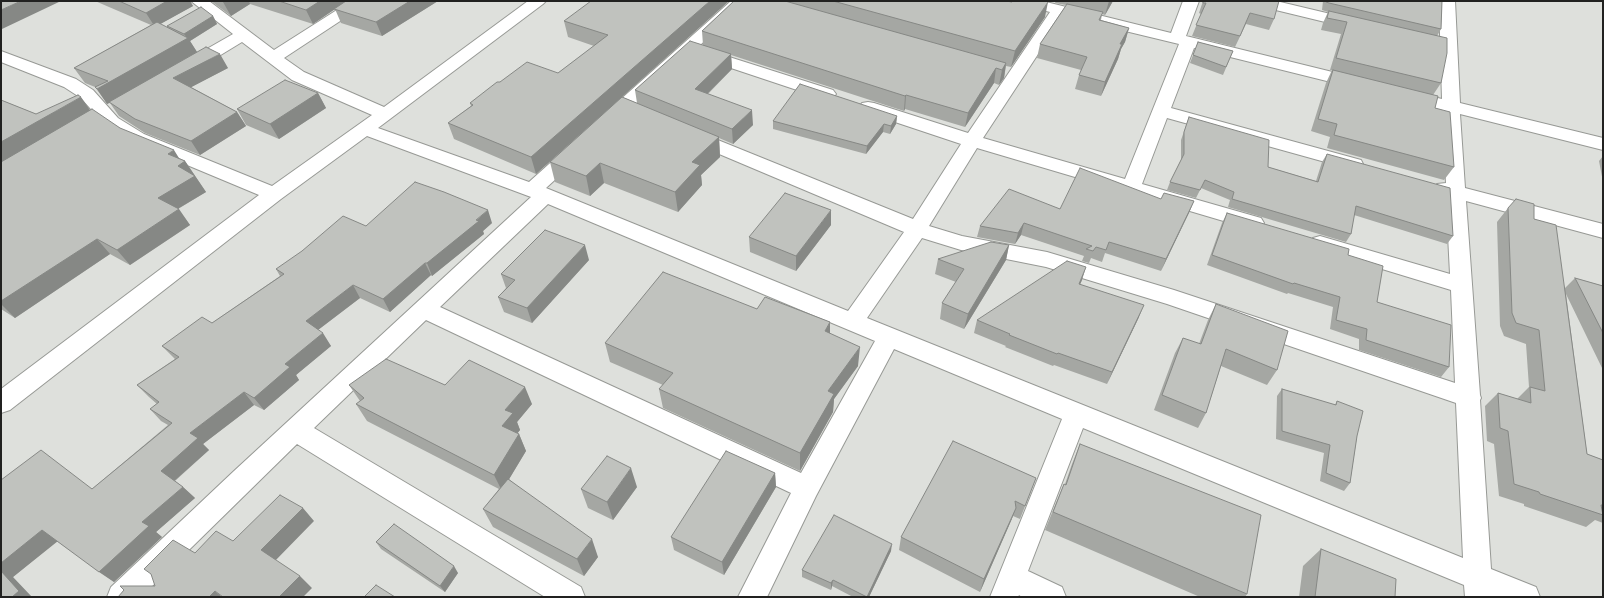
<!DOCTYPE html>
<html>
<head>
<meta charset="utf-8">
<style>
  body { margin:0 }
  #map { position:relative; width:1604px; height:598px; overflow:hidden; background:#dee0dc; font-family:"Public Sans",sans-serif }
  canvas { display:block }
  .frame { position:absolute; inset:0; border:2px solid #212120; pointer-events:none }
</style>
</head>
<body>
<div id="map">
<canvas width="1604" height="598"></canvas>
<div class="frame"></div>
</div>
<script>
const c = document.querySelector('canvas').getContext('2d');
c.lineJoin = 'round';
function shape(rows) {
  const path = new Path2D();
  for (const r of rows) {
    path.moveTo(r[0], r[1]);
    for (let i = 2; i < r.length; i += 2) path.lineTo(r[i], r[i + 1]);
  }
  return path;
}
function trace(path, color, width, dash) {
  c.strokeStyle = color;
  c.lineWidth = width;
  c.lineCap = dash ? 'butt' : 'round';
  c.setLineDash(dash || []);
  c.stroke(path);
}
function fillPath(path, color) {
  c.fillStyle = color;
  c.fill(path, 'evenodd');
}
const minor = shape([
  [191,1,209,1,274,50,351,1,369,1,366,4,284,58,304,72,384,107,528,1,546,1,543,4,378,128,529,182,568,147,575,145,582,147,584,151,582,155,546,188,848,311,904,232,686,140,683,136,686,132,692,130,698,132,913,219,961,144,862,111,859,107,862,103,868,102,874,103,968,133,1050,12,1018,4,1015,1,1042,1,1171,33,1183,1,1199,1,1186,36,1365,80,1368,84,1365,88,1359,89,1194,48,1171,108,1361,160,1363,164,1361,168,1354,170,1167,118,1142,184,1261,218,1264,223,1261,228,1254,230,977,148,929,226,962,236,1047,252,1174,290,1455,383,1451,290,1313,248,1310,243,1313,238,1320,236,1450,274,1446,196,1437,194,1434,189,1437,184,1446,183,1442,110,1402,100,1399,96,1402,92,1408,91,1442,99,1439,1,1455,1,1460,103,1603,138,1603,150,1460,114,1465,188,1603,224,1603,238,1466,201,1480,395,1481,398,1480,400,1491,569,1536,587,1540,597,1465,597,1464,585,1083,428,1028,571,1062,587,1066,597,1022,597,1019,595,1018,597,990,597,1062,419,894,349,816,496,767,597,738,597,791,493,426,320,314,428,581,587,585,597,545,597,297,444,141,597,107,597,111,587,234,471,531,197,367,136,281,199,10,410,1,413,1,389,259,195,132,142,106,126,81,98,64,87,1,62,1,51,76,79,93,90,118,118,144,134,272,186,372,115,292,80,242,42,196,70,190,71,184,70,182,66,184,62,233,34,191,1],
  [1063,16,1179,44,1125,179,983,138,1063,16],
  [548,204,875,341,801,473,440,307,548,204],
  [922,238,961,250,1046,267,1167,304,1456,403,1463,558,867,318,922,238],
  [731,1,748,1,613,125,607,126,601,125,598,121,601,117,731,1],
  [1248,1,1276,1,1360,21,1362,24,1360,27,1354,29,1251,4,1248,1],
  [704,49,833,90,836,94,833,98,827,99,821,98,698,57,696,54,698,51,704,49]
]);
trace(minor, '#979995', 2);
fillPath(minor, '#fff');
fillPath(shape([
  [95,1,190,1,193,6,160,24,167,28,167,26,213,16,217,24,190,41,197,52,228,68,191,87,237,112,246,126,200,155,145,133,119,116,110,103,107,104,106,102,95,87,85,83,74,68,151,25],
  [211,1,438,1,382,36,341,23,335,9,313,24,250,4,231,16],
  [729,1,622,97,637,103,635,90,703,45,702,31,734,1,1006,1,1045,17,1011,67,1006,66,1004,78,999,85,994,83,965,127,905,109,904,111,731,55,732,69,708,94,753,125,733,144,719,138,720,157,701,175,702,185,678,212,604,183,590,196,555,182,550,162,598,118,536,174,454,139,448,123,471,106,470,103,500,82,558,73,594,46,568,37,564,21],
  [1056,1,1113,1,1105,15,1102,14,1101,20,1129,28,1125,42,1121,49,1118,59,1101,96,1075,89,1079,75,1081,70,1037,58,1040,44,1066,5,1055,3],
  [1203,1,1274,19,1269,30,1246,24,1235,47,1192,36,1201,14,1199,13],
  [1323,1,1442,1,1441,29,1437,36,1441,83,1433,95,1435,108,1454,167,1444,180,1327,148,1330,137,1311,131,1326,83,1332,70,1330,70,1341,34,1321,30,1323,23,1328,12,1322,10],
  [1198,42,1233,51,1223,75,1190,63],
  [318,93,326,108,279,139,246,125,237,109],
  [1,100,36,114,90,110,120,128,179,158,185,161,206,192,178,209,190,225,130,265,110,254,15,318,1,309],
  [897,116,896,124,890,134,883,132,866,154,773,129,773,121],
  [1189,117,1268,167,1316,181,1322,162,1327,154,1453,236,1447,244,1354,215,1351,234,1346,242,1228,207,1230,200,1201,188,1196,198,1167,190,1170,182,1181,160,1181,140],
  [1603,156,1603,182,1599,161],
  [1161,199,1194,201,1161,271,1105,253,1102,262,1091,258,1089,263,1082,261,1084,256,1021,235,1015,244,977,237,980,226,1060,209],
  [1508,208,1534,219,1565,288,1575,278,1603,286,1603,370,1566,294,1587,454,1603,460,1603,523,1595,520,1586,527,1524,506,1524,504,1499,496,1494,444,1487,441,1485,406,1498,393,1517,399,1529,387,1526,344,1504,336,1500,326,1497,222],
  [1227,213,1348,255,1377,302,1449,367,1441,377,1359,350,1359,339,1330,329,1333,307,1288,293,1287,294,1207,265,1222,223],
  [492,223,483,231,484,234,432,276,431,275,390,312,360,298,318,330,331,346,296,375,299,380,264,410,254,405,203,444,209,450,175,481,183,487,195,498,156,532,162,537,114,582,57,541,13,577,1,597,1,480,92,489,168,425,161,421,150,409,157,404,149,397,137,385,175,359,162,346,212,323,280,276,276,269,366,226],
  [831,225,796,271,750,252,749,237],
  [1009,245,1006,260,964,329,940,319,942,303,956,282,935,274,938,259],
  [589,260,532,323,504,312,498,297,506,288,501,274],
  [1082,280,1080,284,1139,317,1107,384,1054,365,1053,366,1005,347,1006,346,974,333,977,320],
  [1216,304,1277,370,1267,385,1221,366,1206,413,1198,428,1154,410,1175,353,1183,338,1199,344,1208,320],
  [757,309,830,333,858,366,834,399,833,412,800,471,663,408,659,389,663,385,610,362,605,343],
  [349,385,445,385,532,404,517,422,520,430,517,434,519,434,526,451,509,479,598,557,584,576,493,527,483,509,499,489,367,421,356,404,360,401],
  [1282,389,1335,405,1337,401,1357,436,1350,483,1344,491,1320,481,1324,453,1276,439,1277,396],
  [1080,444,1247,594,1245,597,1200,597,1045,530,1056,503,1064,484,1065,484,1072,464],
  [775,473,776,487,724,575,674,550,671,537],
  [1036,478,1020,519,1013,516,980,592,899,550,901,537],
  [637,487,613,520,588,508,581,489],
  [376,542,458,573,445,592,381,549],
  [1321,549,1395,597,1299,597,1303,566],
  [891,551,869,597,853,597,832,586,831,590,802,577,802,570]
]), '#a5a7a3');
fillPath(shape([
  [21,1,61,1,2,29,1,27,1,10],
  [167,1,190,1,193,6,155,27,146,13],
  [224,1,249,1,250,4,231,16,223,2],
  [320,1,348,1,334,9,335,9,313,24,306,10],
  [410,1,438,1,382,36,376,22],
  [710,1,729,1,536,174,531,157],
  [1109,1,1113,1,1105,15],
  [1048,2,1045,17,1011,67,1015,51],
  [213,16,217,24,190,41,197,52,107,104,97,89,187,38,184,34],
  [1129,28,1125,42,1121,49,1118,59,1101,96,1105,82,1120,44],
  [220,54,228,68,182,92,173,78],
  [731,54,732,69,697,104,695,89],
  [1006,63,1004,78,999,85,1002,70],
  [996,68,994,83,965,127,968,113],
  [318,93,326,108,279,139,270,124],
  [906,95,905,109,904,111,905,96],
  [81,97,92,113,1,165,1,142],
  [752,110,753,125,733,144,732,129],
  [237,112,246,126,200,155,191,141],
  [897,116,896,124,890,134,891,126],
  [884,124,883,132,866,154,867,146],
  [719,137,720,157,701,175,702,185,678,212,675,192,692,162],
  [174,150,182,163,185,161,206,192,169,214,158,198,168,154],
  [600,163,604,183,590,196,586,176],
  [1194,201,1189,213,1161,271,1166,259],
  [179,209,190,225,130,265,117,250],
  [488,210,492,223,483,231,484,234,432,276,427,263],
  [831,210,831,225,796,271,796,256],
  [1024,223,1021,235,1015,244,1018,233],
  [97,239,110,254,15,318,1,304,1,301],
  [585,245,589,260,532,323,527,308],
  [1009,245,1006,260,964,329,968,314],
  [425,263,431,275,390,312,383,299],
  [1086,267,1082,280,1075,296,1079,284],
  [353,285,360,298,314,333,306,321],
  [1144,305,1139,317,1107,384,1112,372],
  [830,322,830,341,825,331],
  [323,333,331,346,296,375,299,380,264,410,254,398,285,364],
  [860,347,858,366,834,399,833,412,800,471,800,453,828,391],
  [525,387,532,404,517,422,520,430,509,443,502,426,505,410],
  [244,392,254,405,203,444,209,450,173,482,161,471,190,433],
  [519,434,526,451,502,491,494,475],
  [631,468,637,487,613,520,607,502],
  [775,473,776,487,724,575,722,562],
  [183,487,195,498,156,532,162,537,114,582,99,572,142,522],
  [303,508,314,521,274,562,261,550],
  [1016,508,1011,521,980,592,984,579],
  [42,530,58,541,13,577,32,597,12,597,1,571,1,563],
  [592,539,598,557,584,576,577,559],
  [892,544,891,551,869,597,867,597],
  [454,566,458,573,445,592,440,586],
  [300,576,312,588,303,597,279,597],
  [833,580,832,586,831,590,831,583],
  [215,591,222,597,209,597]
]), '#868885');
const building = shape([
  [1,1,21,1,1,10,1,1],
  [119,1,167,1,146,13,119,1],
  [279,1,320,1,306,10,279,1],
  [346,1,410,1,376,22,334,9,346,1],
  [591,1,710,1,531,157,448,123,473,105,470,103,497,82,500,82,527,62,558,73,608,35,564,21,591,1],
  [734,1,785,1,1006,63,1002,70,996,68,968,113,906,95,905,96,702,31,734,1],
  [833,1,1006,1,1012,2,1013,1,1046,1,1048,2,1015,51,833,1],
  [1203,1,1279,1,1274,19,1250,13,1240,36,1196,25,1206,3,1203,3,1203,1],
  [1326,1,1442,1,1441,29,1329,3,1326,2,1326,1],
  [1067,4,1103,12,1099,20,1129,28,1120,44,1122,44,1105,82,1079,75,1087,57,1040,44,1067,4],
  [201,7,213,16,184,34,167,26,201,7],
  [1329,11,1447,38,1447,53,1441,83,1336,58,1347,22,1327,18,1329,11],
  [157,22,188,38,97,89,95,87,108,81,74,68,157,22],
  [690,41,731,54,695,89,752,110,732,129,635,90,690,41],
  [1198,42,1233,51,1226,67,1193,55,1198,42],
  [206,47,220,54,173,78,237,112,191,141,135,119,109,102,206,47],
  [1333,70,1438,96,1435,108,1450,112,1454,167,1334,135,1337,124,1318,119,1333,70],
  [285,80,318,93,270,124,237,109,285,80],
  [800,84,897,116,891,126,884,124,867,146,773,121,800,84],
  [78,95,81,97,1,142,1,100,36,114,78,95],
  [622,97,719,137,692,162,700,165,675,192,600,163,586,176,550,162,622,97],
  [92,109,120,128,174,150,168,154,185,161,178,166,195,176,158,198,179,209,117,250,97,239,1,301,1,162,92,109],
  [1189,117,1269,140,1268,167,1318,182,1327,154,1450,188,1453,236,1356,206,1351,234,1232,199,1234,192,1205,180,1200,190,1170,182,1184,154,1184,132,1189,117],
  [1080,168,1161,199,1164,193,1194,201,1166,259,1109,242,1106,250,1096,247,1093,251,1086,249,1092,246,1024,223,1018,233,980,226,1009,189,1060,209,1080,168],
  [415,182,444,192,488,210,476,220,479,221,427,263,425,263,383,299,353,285,306,321,323,333,285,364,290,367,254,398,244,392,190,433,198,438,161,471,183,487,142,522,149,526,99,572,42,530,1,563,1,480,41,450,92,489,172,423,150,409,159,402,137,385,179,357,162,346,202,317,212,323,284,274,276,269,302,251,343,216,366,226,415,182],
  [785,193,831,210,796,256,749,237,785,193],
  [1516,199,1534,204,1534,219,1556,225,1587,454,1603,460,1603,505,1601,505,1603,515,1540,494,1539,492,1514,484,1508,431,1500,428,1498,393,1531,403,1530,387,1545,391,1539,330,1516,323,1512,313,1508,208,1516,199],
  [1227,213,1349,249,1348,255,1383,266,1377,302,1451,325,1449,367,1366,340,1367,329,1336,320,1340,297,1294,283,1293,284,1212,255,1227,213],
  [545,230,585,245,527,308,498,297,515,280,501,274,545,230],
  [991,242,1009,245,968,314,942,303,964,269,938,259,991,242],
  [1067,261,1086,267,1079,284,1144,305,1112,372,1058,353,1057,354,1009,335,1010,334,977,320,1067,261],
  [663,272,757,309,765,297,830,322,825,331,860,347,828,391,834,394,800,453,659,389,673,373,605,343,663,272],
  [1575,278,1603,286,1603,333,1575,278],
  [1216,304,1288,331,1277,370,1226,349,1206,413,1162,395,1183,338,1201,344,1216,304],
  [386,359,445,385,469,360,525,387,505,410,513,413,502,426,519,434,494,475,356,404,364,398,349,385,386,359],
  [1282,389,1336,405,1337,401,1363,411,1357,436,1350,483,1326,473,1330,445,1282,431,1282,389],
  [953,441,1036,478,1025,506,1015,501,1016,508,984,579,901,537,953,441],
  [1080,444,1261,515,1247,594,1053,512,1064,484,1066,485,1080,444],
  [726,451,775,473,722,562,671,537,726,451],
  [607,456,631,468,607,502,581,489,607,456],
  [508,479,592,539,577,559,483,509,508,479],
  [280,495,303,508,261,550,300,576,279,597,223,597,215,591,209,597,118,597,124,590,120,586,155,586,151,574,144,569,173,540,195,553,216,531,233,541,280,495],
  [834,515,892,544,867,597,833,580,831,583,802,570,834,515],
  [394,524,454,566,440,586,376,542,394,524],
  [1321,549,1396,579,1395,597,1315,597,1321,549],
  [1,571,19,591,12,597,1,597,1,571],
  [376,585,395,597,364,597,376,585]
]);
fillPath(building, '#c0c2be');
trace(building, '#868885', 1);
</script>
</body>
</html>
